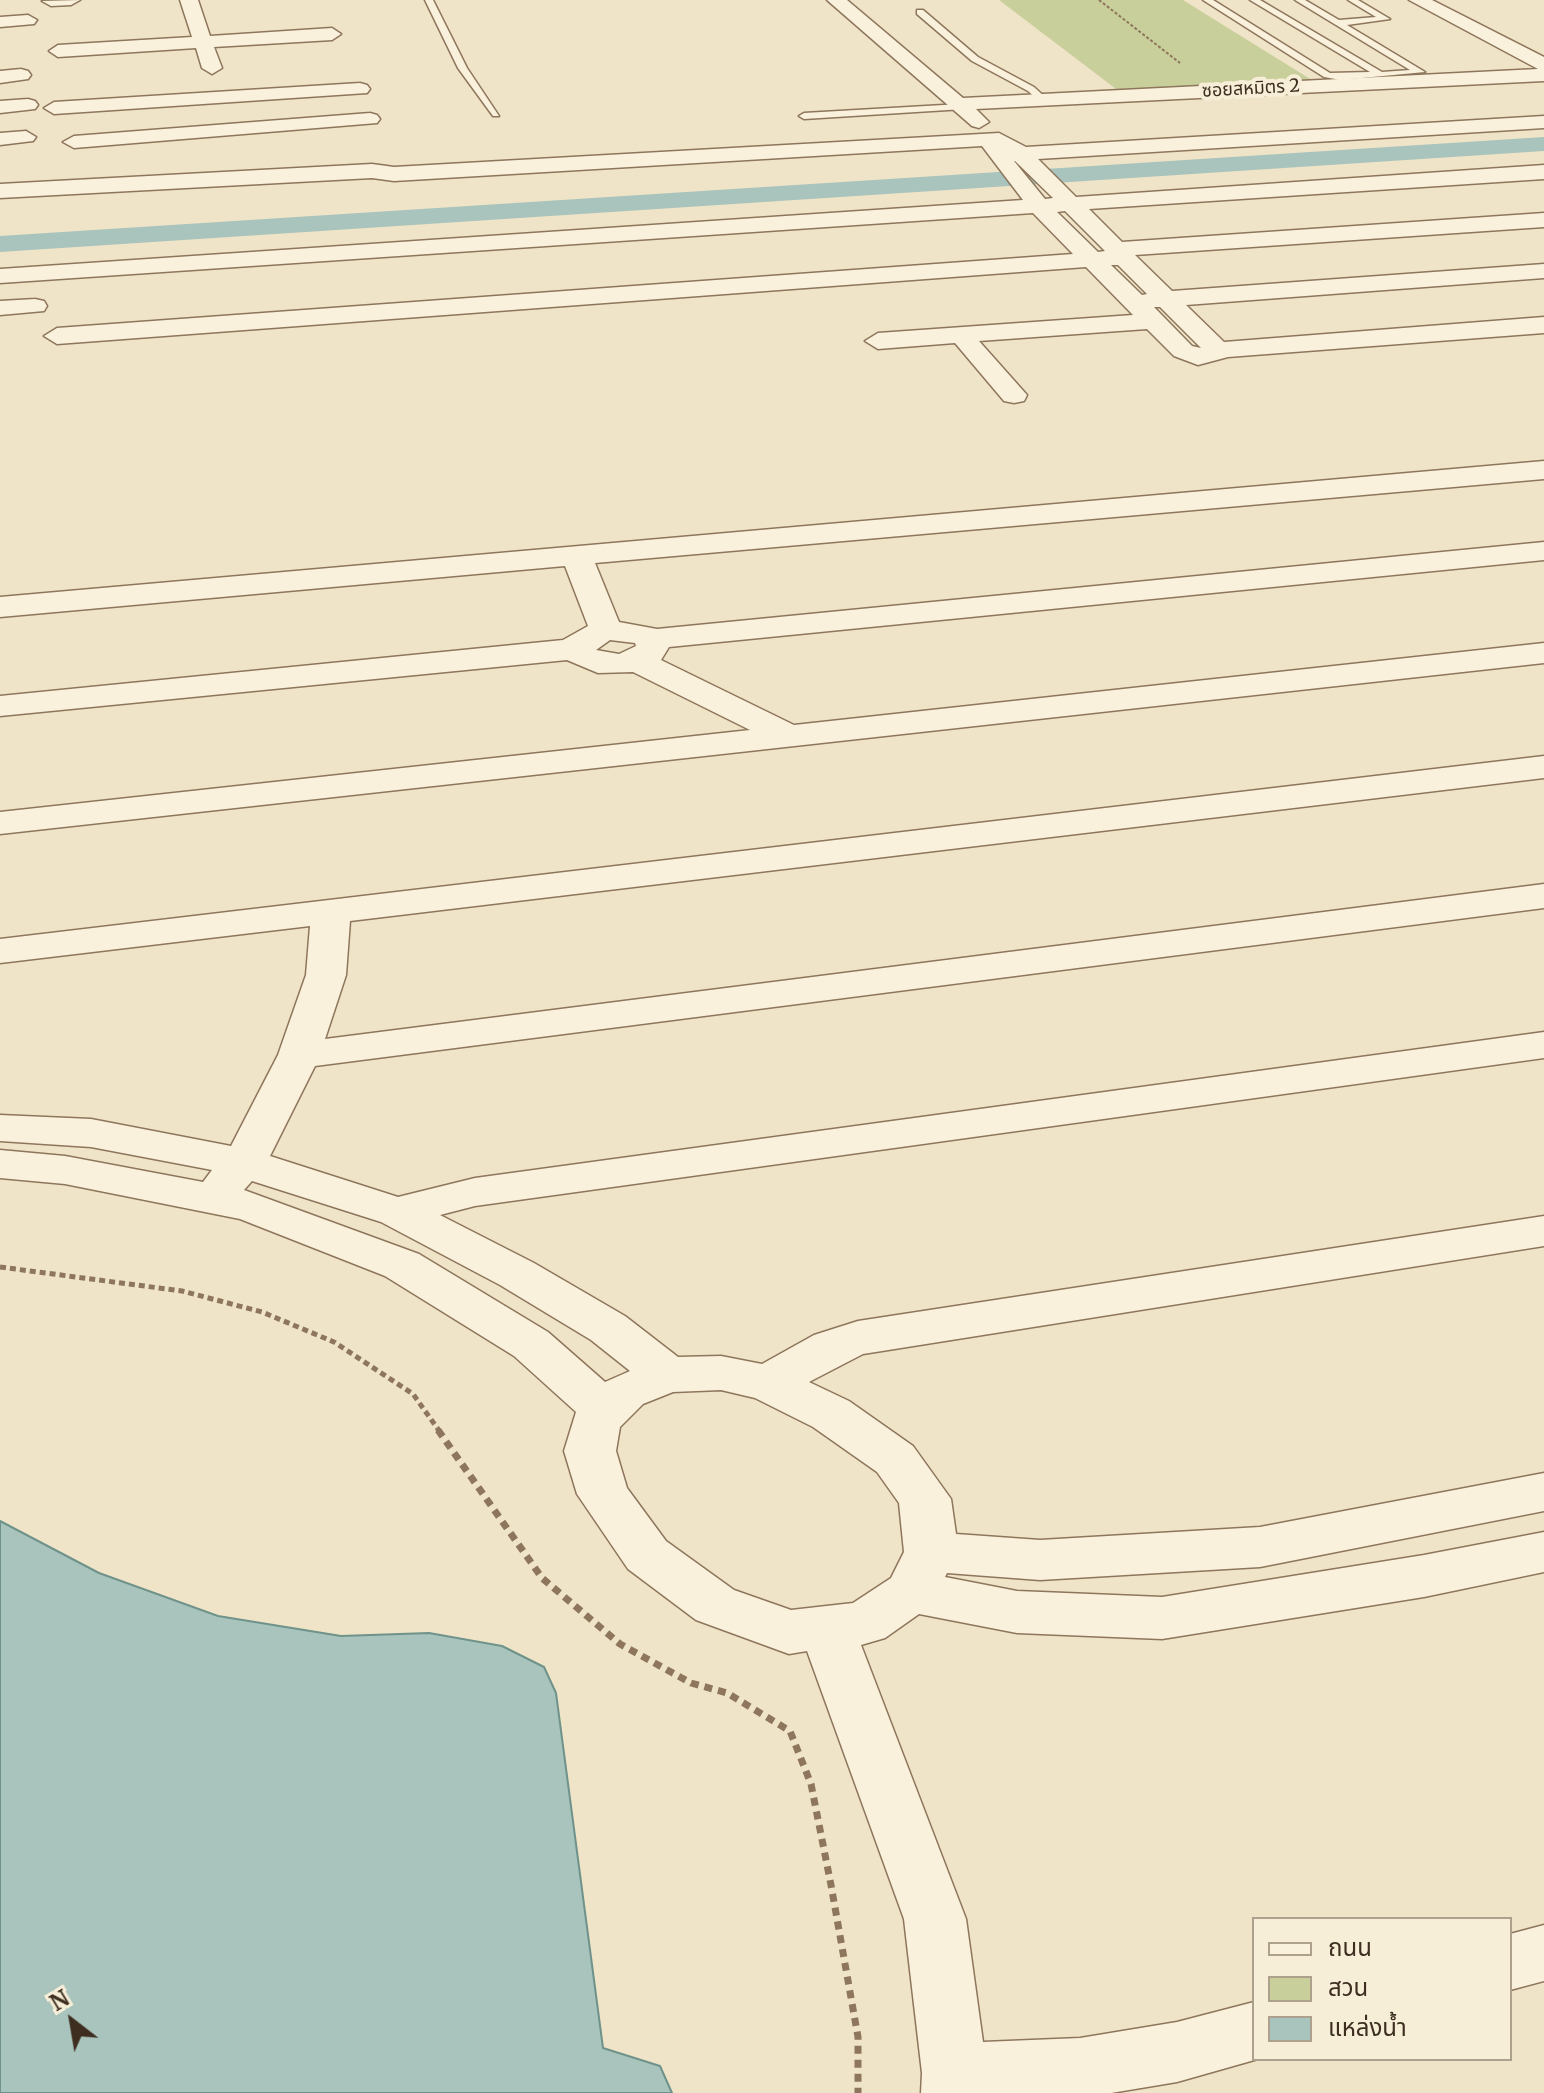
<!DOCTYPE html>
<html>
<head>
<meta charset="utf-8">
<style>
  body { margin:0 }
  #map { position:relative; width:1544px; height:2093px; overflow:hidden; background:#f0e4c8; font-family:Merriweather,"Noto Sans Thai",serif }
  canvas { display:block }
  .legend { position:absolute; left:1252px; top:1917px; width:260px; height:144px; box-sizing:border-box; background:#f7eed8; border:2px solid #ada18e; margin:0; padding:10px 14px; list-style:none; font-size:24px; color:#3d2e20 }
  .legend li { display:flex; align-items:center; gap:16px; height:40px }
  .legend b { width:40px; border:2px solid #ada18e }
  .north { position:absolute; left:32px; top:1981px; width:80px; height:80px; -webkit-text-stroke:6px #f7eed8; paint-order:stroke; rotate:329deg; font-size:22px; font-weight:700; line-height:32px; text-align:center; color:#3d2e20 }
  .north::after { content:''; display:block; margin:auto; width:28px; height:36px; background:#3d2e20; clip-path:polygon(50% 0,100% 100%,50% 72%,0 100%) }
</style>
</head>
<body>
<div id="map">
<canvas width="1544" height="2093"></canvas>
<ul class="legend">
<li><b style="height:10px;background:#faf1dc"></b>ถนน</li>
<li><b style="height:22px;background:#c9cf9b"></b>สวน</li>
<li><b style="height:22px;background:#a9c4bc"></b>แหล่งน้ำ</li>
</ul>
<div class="north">N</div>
</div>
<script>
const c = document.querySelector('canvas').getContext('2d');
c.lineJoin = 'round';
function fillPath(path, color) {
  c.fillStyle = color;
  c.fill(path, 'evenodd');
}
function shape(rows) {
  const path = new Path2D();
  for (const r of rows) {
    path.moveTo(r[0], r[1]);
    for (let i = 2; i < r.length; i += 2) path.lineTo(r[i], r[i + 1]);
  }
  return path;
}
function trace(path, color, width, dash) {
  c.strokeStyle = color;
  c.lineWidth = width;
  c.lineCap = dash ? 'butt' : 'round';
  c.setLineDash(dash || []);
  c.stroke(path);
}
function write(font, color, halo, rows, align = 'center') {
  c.font = font + ' Merriweather,"Noto Sans Thai",serif';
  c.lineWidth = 8;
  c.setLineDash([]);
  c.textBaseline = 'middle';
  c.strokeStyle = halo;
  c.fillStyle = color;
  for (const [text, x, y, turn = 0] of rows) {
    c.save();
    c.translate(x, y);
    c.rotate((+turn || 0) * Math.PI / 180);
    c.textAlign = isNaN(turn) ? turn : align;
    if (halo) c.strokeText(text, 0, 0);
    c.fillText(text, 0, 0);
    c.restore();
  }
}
fillPath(shape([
  [999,0,1183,0,1315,82,1120,92]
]), '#c9cf9b');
const water = shape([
  [0,1521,99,1573,218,1616,341,1636,429,1633,502,1646,544,1667,556,1693,603,2048,660,2066,672,2093,0,2093,0,1521]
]);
fillPath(water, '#a9c4bc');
trace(water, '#6f938a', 2);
fillPath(shape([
  [1544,137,1544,151,0,252,0,236,1544,137]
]), '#a9c4bc');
const lane = shape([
  [425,0,433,0,467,68,499,116,493,116,458,68,425,0],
  [1203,0,1213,0,1330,73,1370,72,1250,0,1260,0,1382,72,1410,70,1295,0,1305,0,1339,20,1376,17,1348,0,1358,0,1390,19,1347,25,1425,72,1341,80,1324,77,1203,0],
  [917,10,923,10,978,57,1034,87,1046,98,1046,102,1040,102,1028,91,972,61,917,14,917,10],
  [961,104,964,109,804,119,799,116,804,113,961,104]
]);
const street = shape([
  [80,0,71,5,51,6,42,1,80,0],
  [180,0,198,0,210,36,332,28,341,34,332,40,214,47,222,68,212,74,202,68,196,48,58,57,49,51,58,45,192,37,180,0],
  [827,0,847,0,963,98,1538,69,1409,0,1432,0,1544,57,1544,81,976,109,989,122,979,128,972,126,827,0],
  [28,15,37,20,34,24,0,27,0,17,28,15],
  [21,69,28,71,31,75,28,79,0,83,0,71,21,69],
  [360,83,367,85,370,89,367,93,54,114,44,108,54,102,360,83],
  [28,99,35,101,38,105,35,109,0,113,0,101,28,99],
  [370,113,377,115,380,119,377,123,74,148,63,142,74,136,370,113],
  [1544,116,1544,128,1038,159,1076,197,1544,165,1544,179,1089,209,1122,242,1544,213,1544,227,1135,255,1172,291,1544,264,1544,278,1186,305,1224,342,1544,317,1544,333,1228,357,1198,365,1174,356,1147,329,979,341,1027,395,1024,401,1014,403,1004,401,955,343,878,349,865,341,878,333,1133,315,1086,267,57,344,44,336,57,328,1073,254,1033,213,0,283,0,269,1023,200,982,146,394,181,372,178,0,198,0,184,372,164,394,167,999,133,1026,147,1544,116],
  [1014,161,1015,161,1053,198,1045,199,1014,161],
  [1065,211,1105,251,1098,252,1057,212,1065,211],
  [1111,265,1118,265,1147,294,1142,295,1111,265],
  [1154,307,1160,307,1201,348,1192,346,1154,307],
  [26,131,36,137,33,141,0,145,0,133,26,131],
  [35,299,44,301,47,306,44,311,0,315,0,301,35,299],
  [1544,461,1544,479,595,563,619,622,657,629,1544,542,1544,560,669,647,661,660,794,725,1544,643,1544,663,0,834,0,812,750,730,633,672,598,673,567,660,0,716,0,696,563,640,588,626,565,566,0,617,0,597,1544,461],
  [610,640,635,643,636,646,619,654,596,650,610,640],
  [1544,756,1544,778,350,921,346,975,325,1039,1544,884,1544,908,315,1066,270,1156,398,1197,475,1178,1544,1032,1544,1058,475,1206,440,1215,534,1263,625,1316,678,1357,721,1356,762,1364,814,1335,858,1321,1544,1216,1544,1246,863,1354,809,1382,849,1401,913,1446,951,1499,956,1534,1040,1540,1260,1527,1544,1473,1544,1511,1260,1567,1040,1580,947,1573,945,1577,1017,1591,1162,1597,1424,1555,1544,1532,1544,1572,1424,1597,1162,1639,1017,1633,919,1614,885,1638,861,1645,966,1919,983,2042,1080,2038,1177,2022,1254,2002,1254,2059,1258,2059,1177,2082,1111,2093,921,2093,922,2073,904,1919,807,1651,789,1654,696,1620,628,1569,577,1494,564,1451,576,1412,514,1356,385,1276,240,1219,65,1184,0,1178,0,1150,65,1156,203,1182,212,1170,91,1147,0,1141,0,1115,91,1119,231,1146,278,1055,306,975,310,926,0,963,0,939,1544,756],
  [252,1181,381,1222,500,1285,591,1340,630,1371,605,1382,548,1332,419,1254,244,1190,252,1181],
  [721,1390,755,1398,813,1427,877,1472,899,1503,904,1552,891,1578,853,1603,791,1610,734,1590,666,1541,627,1488,616,1451,620,1427,643,1404,673,1392,721,1390],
  [1544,1925,1544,1981,1510,1990,1510,1934,1544,1925]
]);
trace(lane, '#8d765c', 3);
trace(street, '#8d765c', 3);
trace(shape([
  [1099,0,1180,63]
]), '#8d765c', 2, [3, 2]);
trace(shape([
  [0,1267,182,1291,262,1312,334,1342,413,1394,440,1432]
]), '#8d765c', 5, [6, 4]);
trace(shape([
  [438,1430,542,1578,620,1644,691,1683,727,1693,790,1731,811,1784,831,1885,858,2037,858,2093]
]), '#8d765c', 7, [8, 6]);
fillPath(lane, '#faf1dc');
fillPath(street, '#faf1dc');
write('18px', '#3d2e20', '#f7eed8', [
  ["ซอยสหมิตร 2",1251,89,-3]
]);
</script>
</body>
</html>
